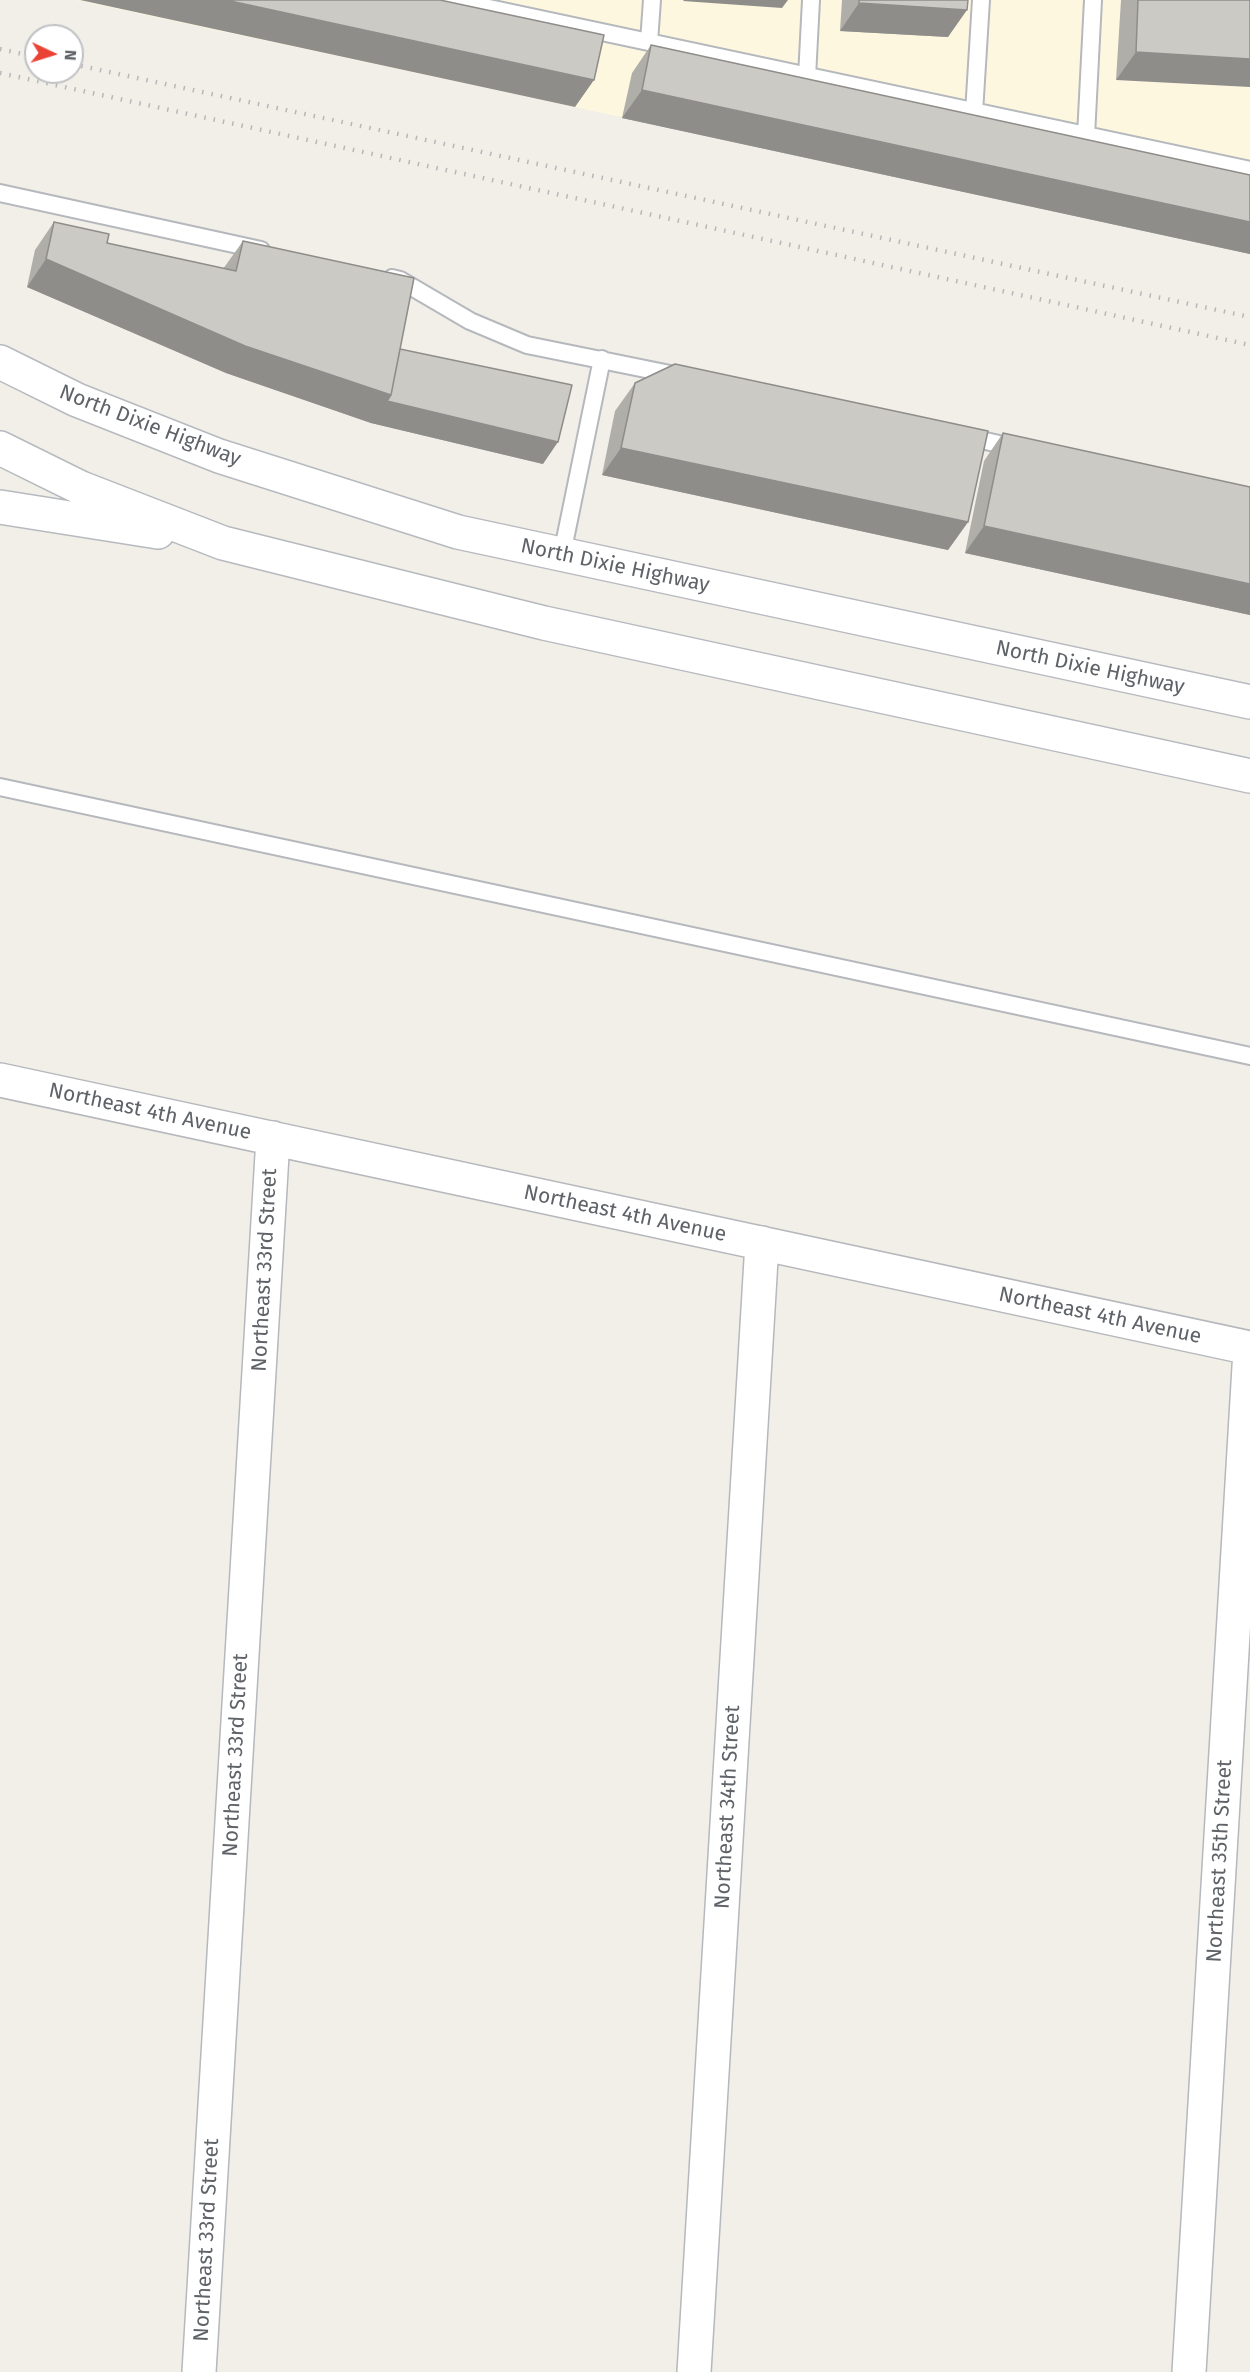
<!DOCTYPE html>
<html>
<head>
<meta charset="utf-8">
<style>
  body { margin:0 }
  #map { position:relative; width:1250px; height:2372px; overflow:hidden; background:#f1efe8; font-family:"Fira Sans",sans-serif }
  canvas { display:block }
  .north { position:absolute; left:24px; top:24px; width:60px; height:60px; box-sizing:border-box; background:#fff; border:2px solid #bfc1c3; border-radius:50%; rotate:94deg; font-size:16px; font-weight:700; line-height:24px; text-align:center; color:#5f6368 }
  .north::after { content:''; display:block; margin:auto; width:21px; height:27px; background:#ea4335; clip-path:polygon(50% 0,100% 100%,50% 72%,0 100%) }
</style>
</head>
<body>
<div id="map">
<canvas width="1250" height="2372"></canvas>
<div class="north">N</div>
</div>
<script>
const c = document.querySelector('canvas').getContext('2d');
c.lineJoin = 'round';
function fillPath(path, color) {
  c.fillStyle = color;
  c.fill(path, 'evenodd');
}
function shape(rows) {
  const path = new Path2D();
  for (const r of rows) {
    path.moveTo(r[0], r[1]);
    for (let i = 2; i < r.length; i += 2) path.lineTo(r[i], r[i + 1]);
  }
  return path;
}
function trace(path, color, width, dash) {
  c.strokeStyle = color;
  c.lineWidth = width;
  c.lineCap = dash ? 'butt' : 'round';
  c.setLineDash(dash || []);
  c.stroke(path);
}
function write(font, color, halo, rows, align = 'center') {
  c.font = font + ' "Fira Sans",sans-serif';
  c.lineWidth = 4.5;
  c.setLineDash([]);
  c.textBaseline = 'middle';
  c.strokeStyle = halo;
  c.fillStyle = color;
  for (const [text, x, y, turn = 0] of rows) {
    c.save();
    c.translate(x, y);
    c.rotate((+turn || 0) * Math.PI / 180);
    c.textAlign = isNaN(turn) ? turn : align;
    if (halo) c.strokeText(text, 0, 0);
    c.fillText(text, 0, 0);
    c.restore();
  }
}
fillPath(shape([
  [76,0,1250,0,1250,252]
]), '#fef7e0');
const service = shape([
  [451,0,1250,170],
  [649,42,652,0],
  [807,77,811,0],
  [974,113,981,0],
  [1086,136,1093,0],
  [0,193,261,250],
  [392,278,400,280,470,321,527,345,680,376],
  [963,436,1017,448],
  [562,554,602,359],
  [0,787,1250,1056]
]);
const minor = shape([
  [0,1080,1250,1348],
  [199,2372,273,1138],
  [694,2372,762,1243],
  [1189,2372,1250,1350]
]);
const secondary = shape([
  [0,362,77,400,219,456,458,532,1250,702],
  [0,448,81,488,223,543,544,623,1250,776],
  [0,507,158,532]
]);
trace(service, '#b5b8bc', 20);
trace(minor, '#b5b8bc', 36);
trace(secondary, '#b6babf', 36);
trace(service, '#fff', 16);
trace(minor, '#fff', 33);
trace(secondary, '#fff', 33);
trace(shape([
  [0,49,36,57],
  [72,64,1250,317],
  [0,73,1250,345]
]), '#b6b7b8', 4.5, [1.5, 8]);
fillPath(shape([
  [842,0,968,0,948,37,840,31],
  [1121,0,1250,0,1116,80],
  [651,45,1250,175,1250,254,622,118,632,73],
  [54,222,107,243,223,269,243,241,400,349,543,464,371,423,226,373,27,287,35,250],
  [635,383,968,522,948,550,602,475,615,411],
  [1003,433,1250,487,1250,615,965,553,984,461]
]), '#afaea9');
fillPath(shape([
  [80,0,226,0,594,80,575,107],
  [684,0,788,0,782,8,683,1],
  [859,3,967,10,948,37,840,31],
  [1136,52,1250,59,1250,87,1116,80],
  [642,90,1250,222,1250,254,622,118],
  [46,259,558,442,543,464,371,423,226,373,27,287],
  [621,448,968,522,948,550,602,475],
  [984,526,1250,584,1250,615,965,553]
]), '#8f8d8a');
const building = shape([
  [226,0,440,0,604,35,594,80,226,0],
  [859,0,968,0,967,10,859,3,859,0],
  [1138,0,1250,0,1250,59,1136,52,1138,0],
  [651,45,1250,175,1250,222,642,90,651,45],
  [54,222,109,234,107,243,236,271,243,241,414,278,391,395,245,346,46,259,54,222],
  [400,349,572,385,558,442,387,401,391,395,400,349],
  [675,364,988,431,968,522,621,448,635,383,675,364],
  [1003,433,1250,487,1250,584,984,526,1003,433]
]);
fillPath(building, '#cccac5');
trace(building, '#8f8d8a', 1.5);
write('21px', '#5f6368', '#fff', [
  ["North Dixie Highway",150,426,21],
  ["North Dixie Highway",615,566,12],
  ["North Dixie Highway",1090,668,12],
  ["Northeast 4th Avenue",150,1112,12],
  ["Northeast 4th Avenue",625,1214,12],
  ["Northeast 33rd Street",265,1270,-87],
  ["Northeast 4th Avenue",1100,1316,12],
  ["Northeast 33rd Street",236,1755,-87],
  ["Northeast 34th Street",728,1807,-87],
  ["Northeast 35th Street",1220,1861,-87],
  ["Northeast 33rd Street",207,2240,-87]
]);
</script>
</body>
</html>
